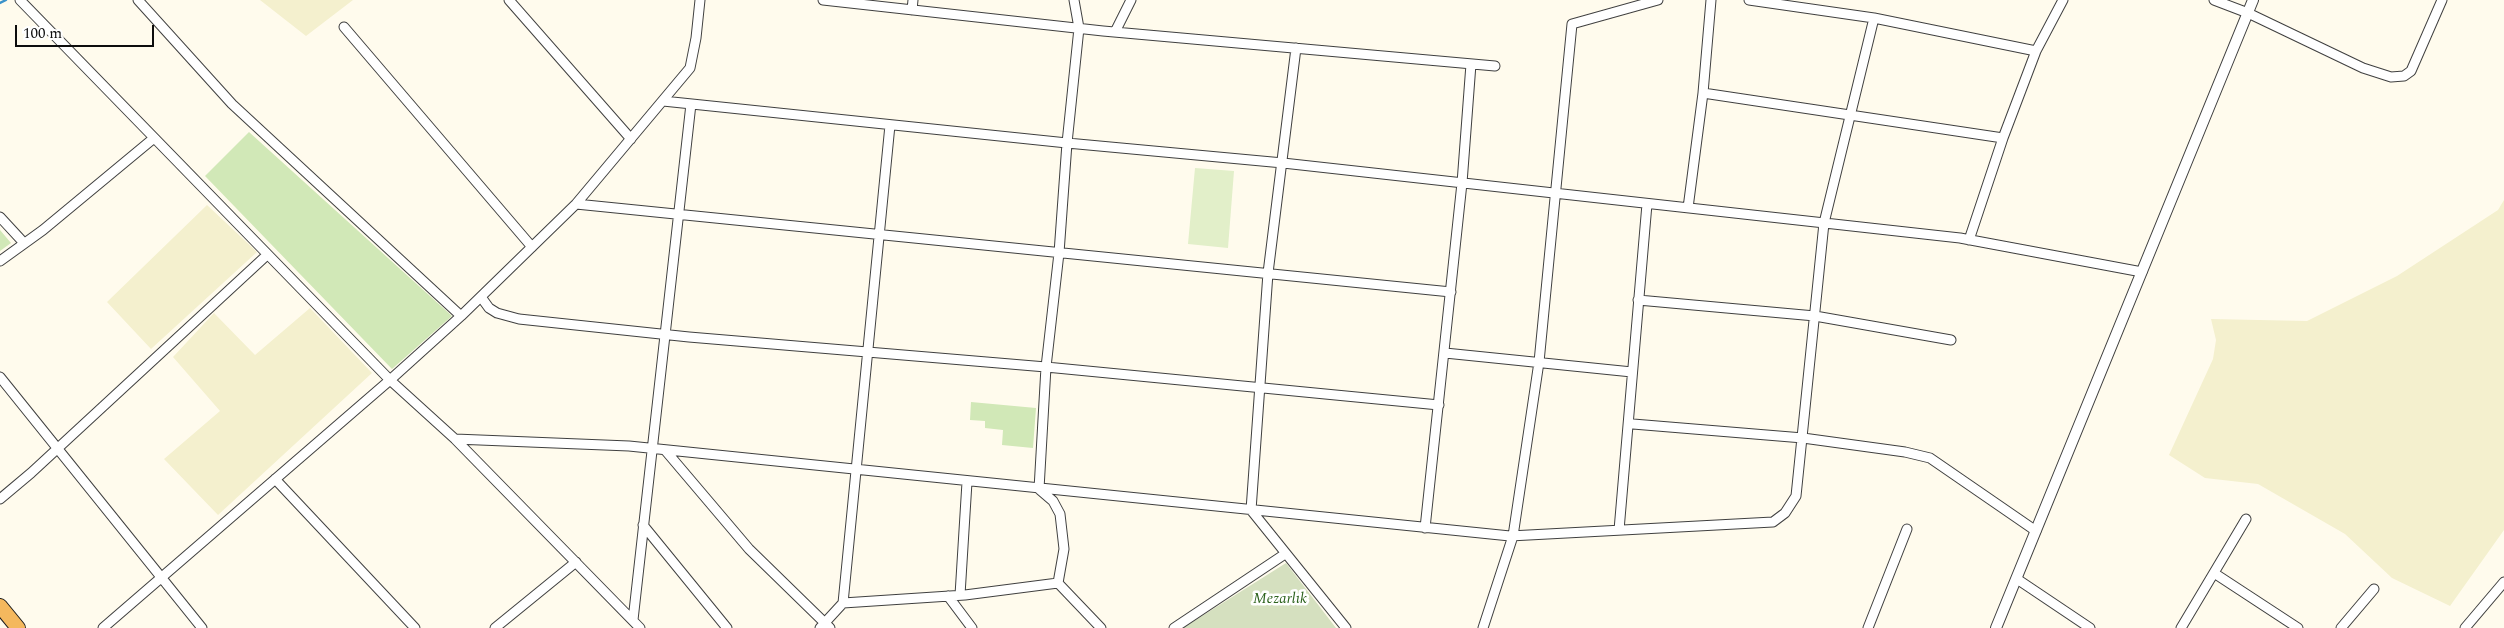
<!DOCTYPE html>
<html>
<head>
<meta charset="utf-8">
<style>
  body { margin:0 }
  #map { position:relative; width:2504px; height:628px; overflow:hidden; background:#fffbed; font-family:Spectral,serif }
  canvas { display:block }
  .scale { position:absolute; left:15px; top:25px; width:139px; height:22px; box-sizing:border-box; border:2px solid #0d0d0d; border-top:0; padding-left:6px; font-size:15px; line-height:18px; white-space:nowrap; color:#0d0d0d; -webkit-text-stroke:4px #fff; paint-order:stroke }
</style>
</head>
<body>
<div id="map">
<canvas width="2504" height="628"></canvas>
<div class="scale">100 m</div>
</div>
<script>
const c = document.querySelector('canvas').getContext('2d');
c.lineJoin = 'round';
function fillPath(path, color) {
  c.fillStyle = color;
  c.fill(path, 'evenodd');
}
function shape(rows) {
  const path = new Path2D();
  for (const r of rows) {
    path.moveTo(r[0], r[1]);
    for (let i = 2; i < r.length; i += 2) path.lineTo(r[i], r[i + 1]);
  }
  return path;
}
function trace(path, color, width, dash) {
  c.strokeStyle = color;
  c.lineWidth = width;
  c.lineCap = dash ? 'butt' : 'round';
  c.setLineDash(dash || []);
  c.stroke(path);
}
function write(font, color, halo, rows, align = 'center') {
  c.font = font + ' Spectral,serif';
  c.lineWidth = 5;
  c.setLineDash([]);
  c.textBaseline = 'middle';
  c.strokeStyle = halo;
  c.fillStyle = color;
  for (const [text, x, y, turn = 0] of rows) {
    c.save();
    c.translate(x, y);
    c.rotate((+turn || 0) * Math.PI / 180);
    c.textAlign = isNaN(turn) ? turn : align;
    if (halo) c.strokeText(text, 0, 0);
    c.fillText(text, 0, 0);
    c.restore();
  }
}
fillPath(shape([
  [260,0,353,0,306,36],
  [2504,200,2504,530,2450,606,2392,578,2345,534,2258,484,2205,478,2169,455,2213,359,2216,340,2211,319,2307,321,2397,276,2498,210],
  [207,205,257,252,151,349,107,302],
  [310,308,372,373,218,515,164,459,220,411,173,357,214,313,255,355]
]), '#f4f0ce');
fillPath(shape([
  [249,132,452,316,392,369,205,176],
  [0,230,11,243,0,251],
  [971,402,1036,408,1033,448,1002,445,1003,430,985,428,985,421,970,420]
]), '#d1e8b7');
fillPath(shape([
  [1286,563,1336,628,1183,628]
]), '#d5e0bf');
fillPath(shape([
  [1195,168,1234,171,1228,248,1188,244]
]), '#e2efc9');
trace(shape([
  [0,3,6,0]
]), '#3b92ca', 2.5);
const minor = shape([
  [20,0,390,380,455,439,640,628],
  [138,0,232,104,461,316],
  [509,0,631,139],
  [823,0,1103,31,1495,66],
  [1749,0,1874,18,2036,51],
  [2214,0,2248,13,2363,68,2391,77,2404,76,2411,71,2442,0],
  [912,10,913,0],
  [344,27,532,247],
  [1115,32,1131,0],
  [1296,48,1268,273,1251,510,1346,628],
  [1703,93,2003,138],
  [663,101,1067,143,1283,163,1960,238,2142,272],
  [576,204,1451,292],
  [1688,208,1703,93,1711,0],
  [0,217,24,243],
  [1969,240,2003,138,2036,51,2063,0],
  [0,261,43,230,154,138],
  [481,297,489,308,497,313,519,319,689,337,1046,367,1439,405],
  [1638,300,1815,316,1951,340],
  [1445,353,1632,372],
  [0,377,202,628],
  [1633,424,1803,438,1905,452,1930,458,2036,531],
  [455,439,629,446,1510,536,1773,522,1785,513,1796,496,1824,223,1874,18],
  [665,450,749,549,830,628],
  [275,479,415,628],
  [0,499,31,473,267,255],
  [643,525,727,628],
  [1425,528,1462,183,1471,64],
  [1619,530,1647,204],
  [2214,573,2298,628],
  [2017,579,2090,628],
  [1058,583,1064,549,1060,514,1053,501,1039,489,1046,367,1059,253,1067,143,1079,28,1074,0],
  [960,595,967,482],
  [948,596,972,628],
  [843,603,890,125],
  [633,620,691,104],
  [103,628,390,380,461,316,576,204,690,68,696,38,700,0],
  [495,628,576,562],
  [820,628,843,603,965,595,1058,583,1101,628],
  [1174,628,1285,554],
  [1483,628,1513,536,1539,362,1572,24,1658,0],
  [1868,628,1907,529],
  [2181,628,2246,519],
  [2341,628,2374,589],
  [2465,628,2504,582]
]);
const tertiary = shape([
  [1996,628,2253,0]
]);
const trunk = shape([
  [0,606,18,628]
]);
trace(minor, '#404040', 11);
trace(tertiary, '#404040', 12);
trace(trunk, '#1e1e1e', 16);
trace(minor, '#fff', 9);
trace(tertiary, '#fff', 10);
trace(trunk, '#f4b85e', 14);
write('italic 15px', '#2d631e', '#fff', [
  ["Mezarlık",1280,600]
]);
</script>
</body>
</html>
